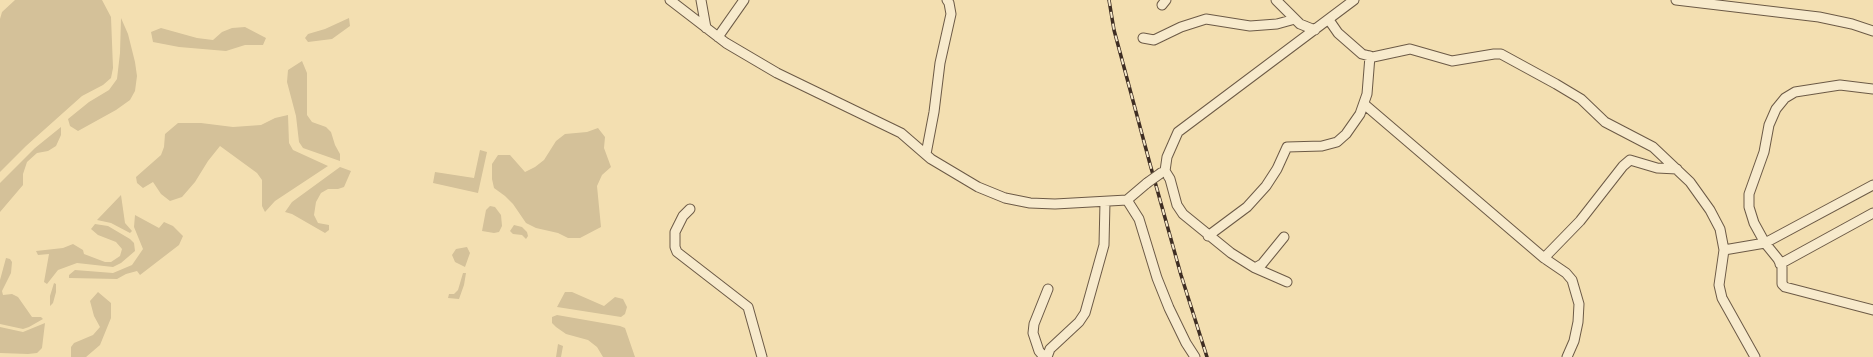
<!DOCTYPE html>
<html>
<head>
<meta charset="utf-8">
<style>
  body { margin:0 }
  canvas { display:block; background:#f3dfb1 }
</style>
</head>
<body>
<canvas width="1873" height="357"></canvas>
<script>
const c = document.querySelector('canvas').getContext('2d');
c.lineJoin = 'round';
function fillPath(path, color) {
  c.fillStyle = color;
  c.fill(path, 'evenodd');
}
function shape(rows) {
  const path = new Path2D();
  for (const r of rows) {
    path.moveTo(r[0], r[1]);
    for (let i = 2; i < r.length; i += 2) path.lineTo(r[i], r[i + 1]);
  }
  return path;
}
function trace(path, color, width, dash) {
  c.strokeStyle = color;
  c.lineWidth = width;
  c.lineCap = dash ? 'butt' : 'round';
  c.setLineDash(dash || []);
  c.stroke(path);
}
fillPath(shape([
  [15,0,102,0,111,17,113,68,111,78,103,85,82,96,26,146,0,172,0,19,2,12],
  [121,18,128,34,135,62,137,76,135,91,130,100,116,110,78,131,70,126,68,119,89,102,109,90,117,79,120,53],
  [349,18,350,26,332,39,308,42,305,38,308,34,325,29],
  [245,27,266,38,263,45,245,45,226,51,179,47,153,42,151,32,161,28,197,38,213,40,222,32,232,28],
  [302,61,307,73,307,115,312,122,326,127,331,132,335,145,340,154,340,161,303,148,299,142,296,116,287,82,288,70],
  [288,115,289,143,293,150,328,166,275,201,265,212,262,206,262,180,257,173,220,146,208,161,195,182,182,197,170,201,161,194,153,182,143,188,137,183,136,177,161,155,164,147,165,134,178,123,201,123,233,127,261,125,275,118],
  [61,127,61,135,56,146,48,151,37,153,27,162,23,174,23,185,0,212,0,183,35,148],
  [598,128,605,137,604,148,611,167,602,175,597,186,601,227,580,238,568,238,558,233,536,228,526,223,513,204,505,196,494,188,492,179,492,164,498,155,510,155,525,172,535,167,544,160,556,141,565,134,587,132],
  [480,150,487,152,478,193,433,183,435,172,474,178],
  [340,167,351,171,344,187,338,189,328,189,321,193,316,202,314,215,318,223,329,225,329,230,325,233,292,214,285,212,292,202],
  [121,195,125,223,132,231,130,233,111,223,97,220],
  [490,206,495,207,501,215,502,226,499,232,494,233,482,231,486,210],
  [135,215,159,228,164,222,173,226,183,236,179,245,140,275,137,271,126,274,117,279,69,278,69,275,75,270,113,273,132,265,143,249,134,227],
  [95,224,108,226,130,239,134,243,135,251,121,263,113,267,77,263,58,270,47,284,44,282,49,254,38,255,36,251,63,248,73,244,83,250,84,254,105,262,111,262,120,256,122,249,116,242,98,235,91,229],
  [514,225,522,227,527,232,528,236,526,239,522,235,513,234,510,231],
  [467,247,470,253,465,267,455,262,452,255,456,249],
  [6,258,10,259,12,262,11,273,2,291,3,295,12,294,18,297,32,317,41,317,43,319,29,327,23,329,0,324,0,280],
  [463,273,466,273,464,285,459,299,448,298,449,294,454,294,458,290],
  [54,283,56,284,56,292,53,303,50,306,50,296],
  [98,292,111,303,111,318,100,345,86,357,71,357,71,347,74,343,93,335,100,327,94,316,90,301],
  [565,292,572,292,604,306,615,297,623,299,627,307,625,314,621,317,557,307],
  [557,315,620,326,625,328,635,357,603,357,597,347,588,340,566,334,556,327,552,323,552,317],
  [45,323,42,348,37,353,28,354,0,353,0,327,23,332],
  [558,344,563,346,561,357,556,357]
]), '#d4c199');
const minor = shape([
  [670,0,726,43,777,73,901,133,931,159,978,187,1005,198,1030,203,1055,204,1127,200,1139,219,1157,278,1169,308,1186,343,1195,357],
  [701,0,706,28],
  [1276,0,1300,24,1315,30],
  [1676,0,1819,17,1852,24,1873,31],
  [1162,5,1166,0],
  [1329,20,1338,33,1362,54,1373,57,1410,49,1452,61,1494,54,1501,54,1556,84,1581,99,1605,122,1653,147,1690,182,1710,210,1720,229,1724,250,1719,285,1722,298,1755,357],
  [718,37,744,0],
  [1143,38,1154,40,1181,27,1206,19,1250,26,1277,24,1295,19],
  [1873,89,1840,85,1795,92,1785,98,1776,109,1769,125,1764,152,1749,194,1749,207,1754,223,1765,243,1778,259,1782,267,1782,284,1785,287,1873,310],
  [1364,104,1544,258,1566,273,1572,280,1579,304,1578,322,1574,341,1567,357],
  [926,154,934,112,940,63,951,14,949,3,947,0],
  [1165,171,1170,179,1177,205,1183,214,1231,253,1255,268,1287,282],
  [1161,173,1165,171,1167,157,1178,132,1354,0],
  [1127,200,1147,183],
  [690,209,683,216,675,232,675,247,677,252,748,307,762,357],
  [1208,236,1247,207,1266,186,1277,169,1287,147,1322,146,1337,142,1346,134,1360,114,1367,94,1370,56],
  [1724,250,1765,243,1873,185],
  [1544,258,1580,221,1623,166,1630,160,1657,168,1677,169],
  [1780,264,1873,213],
  [1255,268,1262,264,1284,237],
  [1044,357,1039,351,1033,333,1034,324,1048,289],
  [1047,357,1050,349,1079,322,1085,313,1104,245,1105,202]
]);
trace(minor, '#6c5a46', 11);
trace(minor, '#f7eacc', 9);
const rail = shape([
  [1109,0,1114,30,1150,164,1181,275,1207,357]
]);
trace(rail, '#3f2e23', 3.5);
trace(rail, '#f7eacc', 2, [6]);
const minorBridge = shape([
  [1147,183,1161,173]
]);
trace(minorBridge, '#6c5a46', 11, []);
trace(minorBridge, '#f7eacc', 9);
</script>
</body>
</html>
